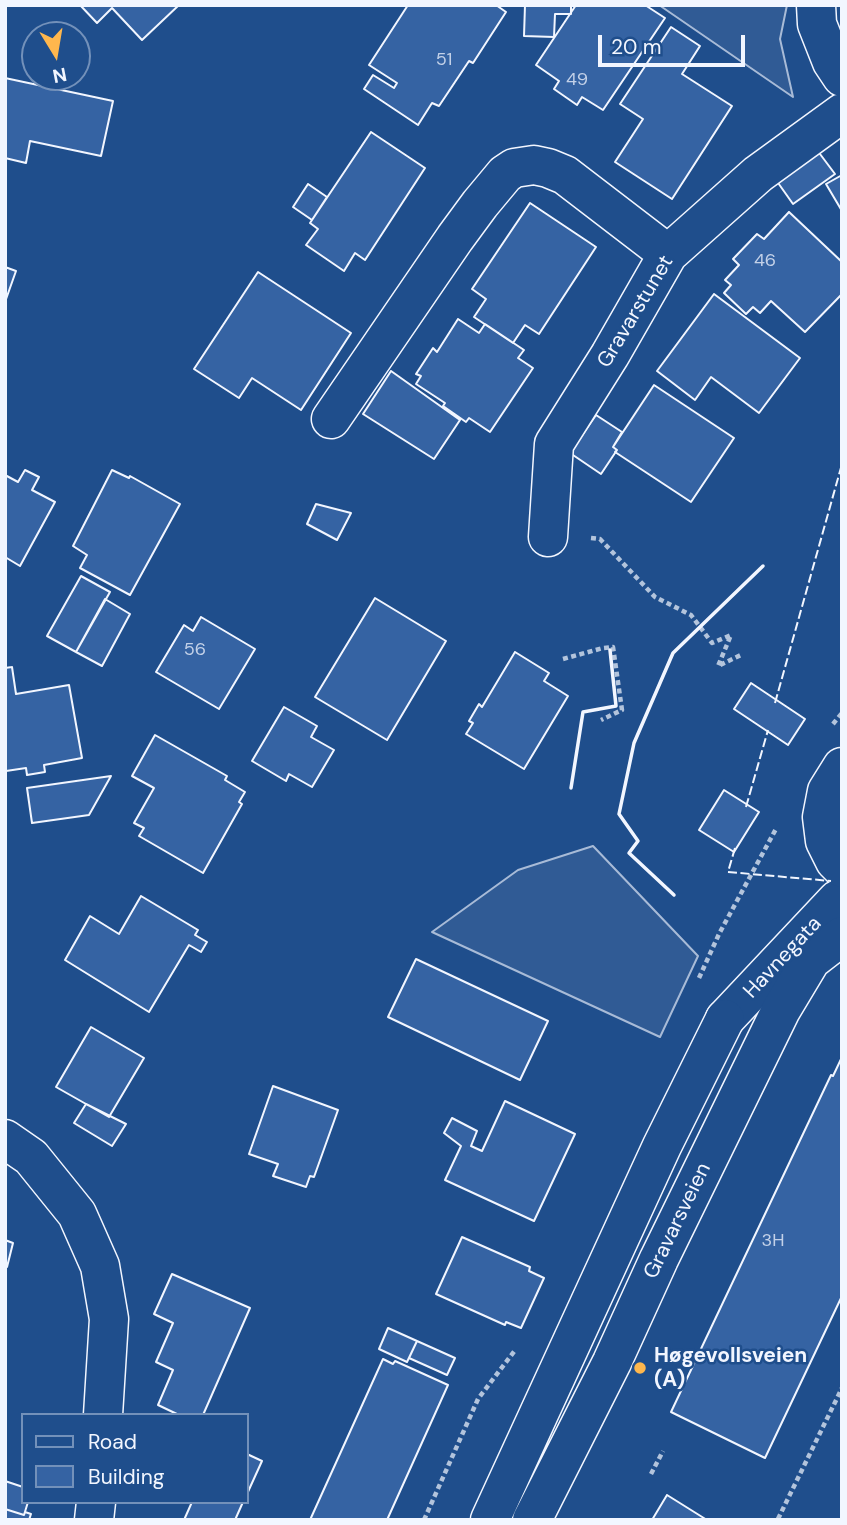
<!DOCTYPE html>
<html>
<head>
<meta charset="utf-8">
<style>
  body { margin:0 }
  #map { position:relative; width:847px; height:1525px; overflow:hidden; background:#1f4e8c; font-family:"DM Sans",sans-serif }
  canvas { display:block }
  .frame { position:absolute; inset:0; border:7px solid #f2f6ff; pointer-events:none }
  .legend { position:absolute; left:21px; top:1413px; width:228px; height:91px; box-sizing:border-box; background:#1f4e8c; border:2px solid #7391ba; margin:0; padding:9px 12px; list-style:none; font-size:21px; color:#f2f6ff }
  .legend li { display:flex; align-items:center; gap:14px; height:35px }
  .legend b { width:35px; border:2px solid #7391ba }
  .north { position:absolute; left:21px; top:21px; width:70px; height:70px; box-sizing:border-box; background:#1f4e8c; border:2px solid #7391ba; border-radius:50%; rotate:169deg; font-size:19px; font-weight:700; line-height:28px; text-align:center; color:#f2f6ff }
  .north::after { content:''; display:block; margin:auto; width:24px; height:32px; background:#ffb74d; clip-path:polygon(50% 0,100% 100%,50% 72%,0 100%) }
  .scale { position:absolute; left:598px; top:35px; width:147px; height:32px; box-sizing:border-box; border:4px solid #f2f6ff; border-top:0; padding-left:9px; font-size:21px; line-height:24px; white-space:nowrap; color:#f2f6ff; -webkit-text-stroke:5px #1f4e8c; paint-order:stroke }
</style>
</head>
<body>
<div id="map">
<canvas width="847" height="1525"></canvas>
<div class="frame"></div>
<ul class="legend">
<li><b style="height:9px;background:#1f4e8c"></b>Road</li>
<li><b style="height:19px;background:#3563a3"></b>Building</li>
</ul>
<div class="north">N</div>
<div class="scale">20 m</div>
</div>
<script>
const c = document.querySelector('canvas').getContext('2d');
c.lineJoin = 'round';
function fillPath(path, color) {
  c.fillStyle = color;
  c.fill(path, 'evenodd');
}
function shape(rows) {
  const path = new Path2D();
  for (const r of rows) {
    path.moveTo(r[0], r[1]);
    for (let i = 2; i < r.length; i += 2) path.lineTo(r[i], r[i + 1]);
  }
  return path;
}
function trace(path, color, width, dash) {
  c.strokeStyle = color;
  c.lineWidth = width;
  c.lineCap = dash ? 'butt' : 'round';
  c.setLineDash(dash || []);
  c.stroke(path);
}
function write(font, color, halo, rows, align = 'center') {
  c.font = font + ' "DM Sans",sans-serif';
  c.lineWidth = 5;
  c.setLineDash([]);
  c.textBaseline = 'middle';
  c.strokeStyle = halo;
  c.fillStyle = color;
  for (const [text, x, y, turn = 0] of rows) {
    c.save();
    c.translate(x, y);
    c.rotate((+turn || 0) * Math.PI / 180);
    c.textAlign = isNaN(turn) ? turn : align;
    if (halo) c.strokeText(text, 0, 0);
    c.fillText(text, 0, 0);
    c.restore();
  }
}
const built = shape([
  [659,5,787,5,780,39,793,97,659,5],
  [593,846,698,956,660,1037,432,932,518,870,593,846]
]);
fillPath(built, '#305b95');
trace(built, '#a8bbd7', 2);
const building = shape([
  [80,5,179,5,142,40,112,8,97,23,80,5],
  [408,5,496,5,506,12,473,63,469,61,439,106,432,103,418,125,364,89,373,75,394,88,397,83,369,65,408,5],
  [525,5,571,5,571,14,555,14,554,37,524,36,525,5],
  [576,5,645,5,665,18,603,110,582,97,577,105,554,89,559,81,536,65,576,5],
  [671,27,700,46,682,74,732,106,672,199,615,162,643,119,620,104,671,27],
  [5,78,113,101,101,156,30,141,26,163,5,158,5,78],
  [371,132,425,168,365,260,355,253,344,271,306,245,318,229,310,223,371,132],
  [817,150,835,174,793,204,776,180,817,150],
  [842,175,842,211,826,184,842,175],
  [308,184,327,197,312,220,293,207,308,184],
  [530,203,596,247,539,334,525,325,513,343,474,317,486,299,472,289,530,203],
  [789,212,842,262,842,294,805,332,771,301,760,313,753,307,746,314,724,293,731,285,725,280,739,265,733,259,757,234,764,239,789,212],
  [5,267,16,271,5,302,5,267],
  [258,272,351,333,301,410,252,378,239,398,194,369,258,272],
  [714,294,800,358,759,413,711,377,695,400,657,371,714,294],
  [458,319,479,333,485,324,524,350,518,358,533,368,490,432,469,418,466,422,443,406,445,403,416,384,421,376,416,374,433,348,437,352,458,319],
  [391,371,460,420,434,459,363,414,391,371],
  [654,385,734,438,691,502,615,452,617,450,613,447,654,385],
  [596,415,622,432,613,447,617,450,601,474,570,453,596,415],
  [25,470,39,477,32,490,55,502,20,566,5,557,5,475,18,482,25,470],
  [112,470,129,478,130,476,180,504,130,595,80,568,87,555,73,546,112,470],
  [316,504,351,513,337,540,307,524,316,504],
  [81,576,110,592,76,652,47,636,81,576],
  [375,598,446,641,387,740,315,697,375,598],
  [105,599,130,614,102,666,76,652,105,599],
  [201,617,255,649,219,709,156,672,184,625,193,631,201,617],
  [515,652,549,673,544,681,568,696,524,769,466,734,473,723,469,721,479,704,482,707,515,652],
  [12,667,16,694,69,685,82,758,44,765,45,772,27,775,26,768,6,771,5,668,12,667],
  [751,683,805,719,788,745,734,709,751,683],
  [284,707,317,726,311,737,334,750,312,787,289,774,286,781,252,761,284,707],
  [155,735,227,776,225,780,245,792,239,802,242,804,203,873,139,836,144,828,134,823,154,788,132,776,155,735],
  [111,776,89,815,32,823,27,788,111,776],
  [724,790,759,812,734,852,699,830,724,790],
  [141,896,198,930,195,935,207,942,201,952,189,945,149,1012,65,960,90,916,119,934,141,896],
  [416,959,548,1021,520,1080,388,1017,416,959],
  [91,1027,144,1058,109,1117,56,1087,91,1027],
  [842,1057,842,1296,765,1458,671,1412,831,1075,833,1076,842,1057],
  [273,1086,338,1110,314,1177,310,1176,306,1187,273,1176,278,1164,249,1154,273,1086],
  [505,1101,575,1134,534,1221,445,1180,461,1146,444,1133,452,1118,477,1131,471,1146,482,1151,505,1101],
  [86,1104,126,1124,112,1146,74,1123,86,1104],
  [462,1237,530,1267,529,1271,544,1278,521,1328,506,1322,505,1325,436,1294,462,1237],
  [5,1240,13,1243,7,1267,5,1267,5,1240],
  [172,1274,250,1308,203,1415,179,1415,158,1405,173,1370,156,1362,173,1323,154,1314,172,1274],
  [388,1328,417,1341,407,1362,379,1349,388,1328],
  [417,1341,455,1358,447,1375,409,1358,417,1341],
  [383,1359,393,1364,395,1361,448,1385,387,1520,310,1520,383,1359],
  [247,1454,262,1461,247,1494,247,1454],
  [5,1481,23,1487,23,1502,28,1502,24,1515,5,1509,5,1481],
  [667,1495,707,1520,652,1520,667,1495],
  [192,1502,243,1502,235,1520,184,1520,192,1502],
  [5,1509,24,1515,25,1512,31,1514,29,1520,5,1520,5,1509]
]);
fillPath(building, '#3563a3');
trace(building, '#f2f6ff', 2);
const minor = shape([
  [816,5,817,24,832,62,842,77],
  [331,419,455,238,480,204,505,174,514,168,534,165,548,168,565,175,668,254],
  [548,537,554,444,610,355,668,254,758,174,842,113],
  [725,1019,837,900,842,900],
  [5,1139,31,1157,77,1214,100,1266,109,1319,103,1415],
  [94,1520,96,1502]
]);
const major = shape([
  [842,767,827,791,822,817,825,841,835,861,842,868],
  [490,1520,662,1146,725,1019],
  [532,1520,612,1362,659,1259,781,1010,811,960,842,936]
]);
trace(minor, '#f2f6ff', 41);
trace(major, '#f2f6ff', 41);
trace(shape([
  [591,538,600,539,655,597,691,615,712,643,731,635,718,666,743,654],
  [563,659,603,648,613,647,622,710,601,720],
  [833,724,842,713],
  [699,978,719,934,777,827],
  [651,1474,663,1451],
  [778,1519,842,1388],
  [424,1520,478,1399,516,1349]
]), '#b3c4dc', 4.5, [5, 3.5]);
trace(minor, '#1f4e8c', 38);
trace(major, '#1f4e8c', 38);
trace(shape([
  [775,703,842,464],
  [746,807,768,730],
  [735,848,728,872,831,881]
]), '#f2f6ff', 2, [9, 3.5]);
trace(shape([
  [571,788,583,712,616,706,610,650],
  [674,895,629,853,638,841,619,814,634,743,673,653,763,566]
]), '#f2f6ff', 3.5);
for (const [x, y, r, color] of [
  [640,1368,7,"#ffb74d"]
]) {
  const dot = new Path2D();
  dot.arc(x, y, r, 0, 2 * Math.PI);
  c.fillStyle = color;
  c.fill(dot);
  trace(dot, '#1f4e8c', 2.5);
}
write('18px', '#c3d1e8', null, [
  ["51",444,60],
  ["49",577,80],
  ["46",765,261],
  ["56",195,650],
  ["3H",773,1241]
]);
write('21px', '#f2f6ff', '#1f4e8c', [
  ["Gravarstunet",636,312,-59],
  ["Havnegata",783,958,-47],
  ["Gravarsveien",678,1221,-64]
]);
write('bold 21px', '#f2f6ff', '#1f4e8c', [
  ["Høgevollsveien",654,1356],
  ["(A)",654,1380]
], 'left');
</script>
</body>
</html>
